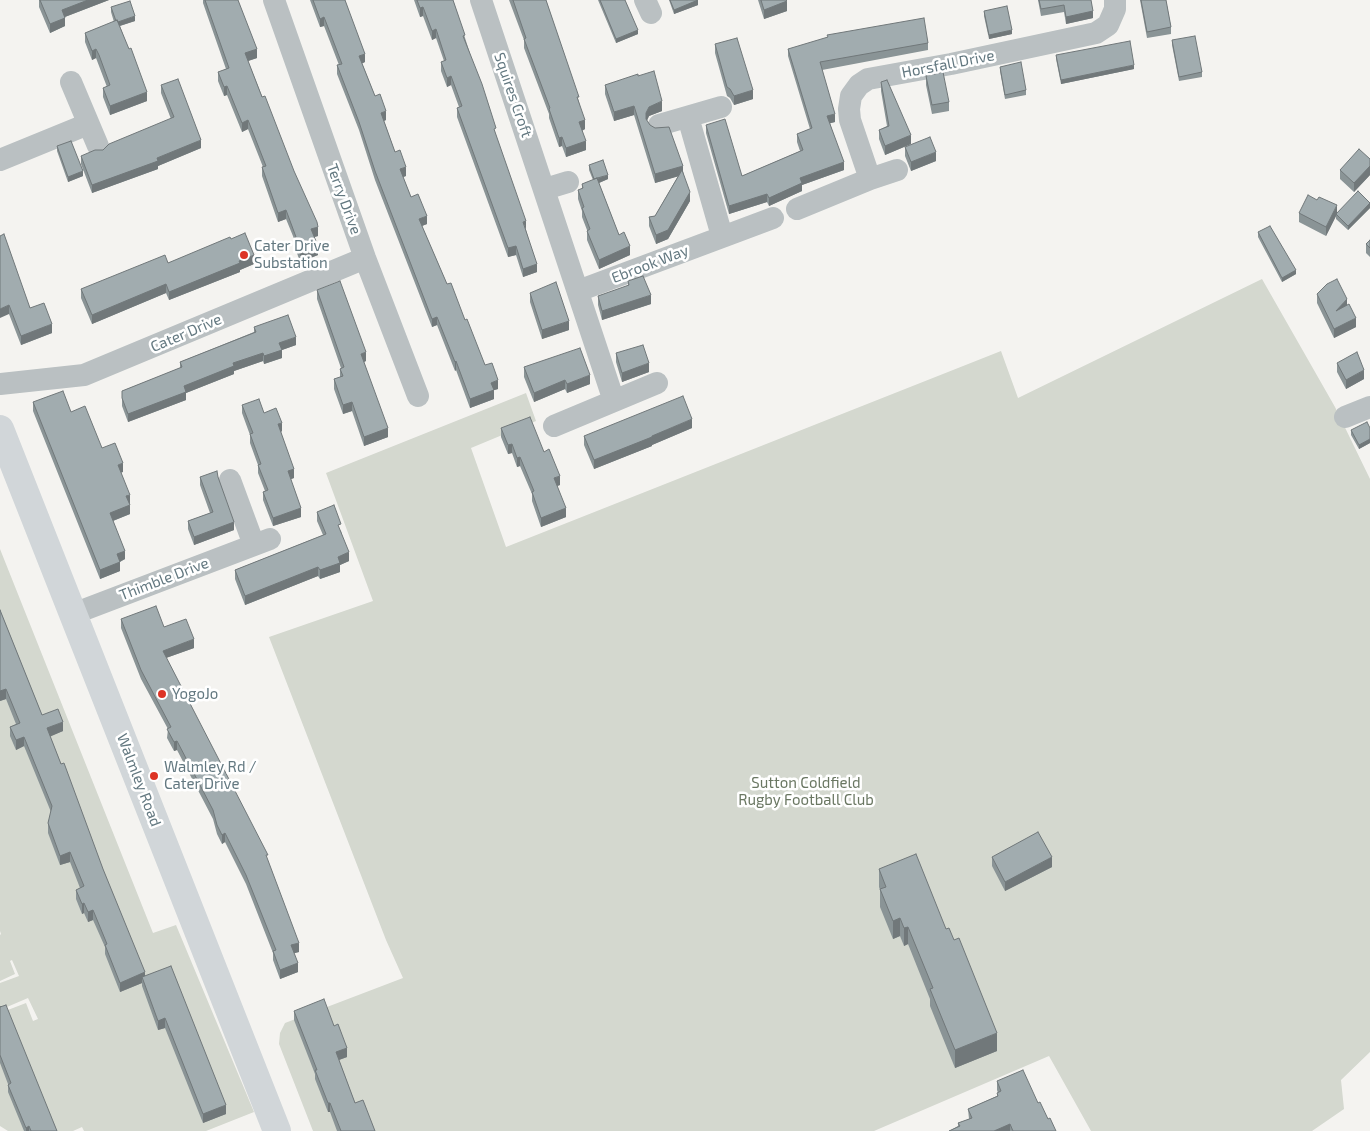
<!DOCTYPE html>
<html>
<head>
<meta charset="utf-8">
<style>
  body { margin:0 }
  canvas { display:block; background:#f4f3f0 }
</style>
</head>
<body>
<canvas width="1370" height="1131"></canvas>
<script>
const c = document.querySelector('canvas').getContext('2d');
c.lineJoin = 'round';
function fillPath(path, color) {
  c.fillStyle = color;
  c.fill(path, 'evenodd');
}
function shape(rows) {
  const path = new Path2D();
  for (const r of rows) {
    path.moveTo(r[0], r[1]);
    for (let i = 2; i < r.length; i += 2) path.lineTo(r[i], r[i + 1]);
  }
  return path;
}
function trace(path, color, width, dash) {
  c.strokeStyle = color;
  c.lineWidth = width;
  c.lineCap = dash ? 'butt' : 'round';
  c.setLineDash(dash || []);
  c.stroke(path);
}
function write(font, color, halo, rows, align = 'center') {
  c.font = font + ' "Exo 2",sans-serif';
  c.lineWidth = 5;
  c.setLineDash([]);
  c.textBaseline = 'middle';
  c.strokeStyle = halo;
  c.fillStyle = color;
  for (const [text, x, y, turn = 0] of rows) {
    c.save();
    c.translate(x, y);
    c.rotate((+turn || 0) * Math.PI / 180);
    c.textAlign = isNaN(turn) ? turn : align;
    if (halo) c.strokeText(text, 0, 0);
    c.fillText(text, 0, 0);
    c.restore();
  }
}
fillPath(shape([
  [1262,279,1335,407,1370,479,1370,1052,1341,1080,1344,1109,1312,1131,1091,1131,1049,1056,874,1131,313,1131,279,1044,280,1033,285,1023,403,978,386,940,269,637,373,601,326,473,526,393,536,421,471,448,506,547,1001,351,1018,398],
  [0,549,153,933,176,925,254,1112,206,1131,84,1131,82,1127,73,1131,8,1131,0,1126,0,1013,26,1003,33,1021,38,1019,28,998,0,1010,0,983,19,976,12,960,10,961,15,974,0,981,0,935,1,934,0,931]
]), '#d4d8cf');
trace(shape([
  [274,0,365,258,418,396],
  [481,0,614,401],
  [645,0,651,13],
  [71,82,98,146],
  [688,117,722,236],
  [659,125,721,107],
  [0,160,88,124],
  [870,179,850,120,849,109,851,96,859,85,868,79,951,64,1096,33,1108,25,1115,9,1115,0],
  [545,189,568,182],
  [797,209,870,179,897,170],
  [578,291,773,218],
  [0,384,84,375,365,258],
  [1345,417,1370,407],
  [554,426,657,383],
  [230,480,254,545],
  [73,614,270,539]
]), '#bac0c2', 22);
trace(shape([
  [0,429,277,1131]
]), '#d1d6d9', 28);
fillPath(shape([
  [39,0,109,0,65,17,65,26,50,33,39,7],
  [203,0,238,0,257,58,248,61,318,236,314,237,318,255,300,262,295,247,295,241,286,219,278,222,262,176,262,167,263,167,248,129,242,132,227,95,224,96,218,81,218,72,226,69,203,3],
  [310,0,345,0,365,62,362,63,375,96,386,120,384,121,395,152,406,176,403,177,411,197,427,224,422,226,447,284,465,320,485,365,498,389,494,390,494,399,470,408,456,370,455,371,437,325,432,327,375,180,359,130,337,74,337,65,339,65,324,26,320,27],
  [414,0,453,0,526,230,537,272,523,277,516,255,508,257,457,117,457,108,459,107,451,85,447,87,441,71,441,62,444,61,436,38,432,40,423,16,420,17],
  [509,0,546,0,579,102,585,129,582,131,586,150,566,157,562,146,559,147,549,118,549,114,524,48,524,40],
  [598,0,625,0,638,34,616,43],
  [669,0,698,0,698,5,674,14],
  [758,0,786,0,787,11,764,19],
  [1038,0,1091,0,1093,18,1066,24,1064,12,1041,16],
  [1140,0,1166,0,1171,27,1171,34,1147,38],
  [111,7,135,21,120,26,147,101,110,115,103,97,103,88,107,87,96,58,92,60,85,42,85,33,114,22,111,12],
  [984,11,1012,34,989,39,984,16],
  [1172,40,1202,72,1202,77,1179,81,1172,45],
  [928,43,928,50,822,70,835,122,830,123,844,170,802,185,802,191,769,206,767,202,729,214,706,133,706,125,742,176,800,151,797,142,797,134,810,129,788,56,788,49],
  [715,44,753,99,734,105,730,98,727,96,715,53],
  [1056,55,1134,69,1061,84,1056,59],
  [1000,67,1026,90,1026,95,1005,99,1000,71],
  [638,76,662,111,649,116,647,121,683,171,690,201,668,239,656,244,649,226,649,217,655,216,678,176,655,183,634,115,614,121,605,94,605,85],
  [926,76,949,102,949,111,932,114,926,85],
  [881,82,911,144,885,155,879,139,879,130,887,126,881,91],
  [161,85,201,148,158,166,158,169,92,193,81,164,81,156,103,150,171,119,161,93],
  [57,146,83,176,68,182,57,151],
  [905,147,936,161,911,171,905,156],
  [1370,159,1370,175,1354,192,1340,179,1340,170],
  [589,165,608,179,599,183,619,235,630,255,599,269,587,240,587,230,582,217,582,211,578,199,578,190,582,189,582,184,593,180,589,170],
  [1317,200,1337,213,1370,203,1370,208,1348,230,1336,219,1336,216,1326,236,1299,222,1299,213],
  [1258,232,1296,274,1282,282,1258,237],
  [0,236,30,308,52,333,21,345,9,314],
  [231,239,254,264,240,270,240,272,169,300,166,293,92,324,81,298,81,289,168,263],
  [1370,240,1370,257,1366,253,1366,244],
  [628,281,651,304,602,320,598,305,598,296,628,286],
  [317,290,366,361,364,362,388,437,364,446,352,411,343,414,334,389,334,379,340,377,340,369,341,368,317,299],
  [530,293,569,330,542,339,530,302],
  [1317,294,1347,305,1356,327,1334,338,1317,303],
  [254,327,296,345,282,350,282,358,264,364,263,361,234,371,234,374,186,393,186,400,128,422,122,406,122,391,180,368,180,362,254,332],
  [616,353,649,372,622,382,616,362],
  [1337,363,1364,379,1346,389,1337,372],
  [524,367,590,384,567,393,565,389,534,402,524,377],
  [33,402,71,412,102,448,123,472,121,472,130,504,129,504,130,514,113,521,125,559,120,562,120,571,100,579,33,411],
  [242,405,264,413,282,431,281,432,294,478,291,479,301,517,273,526,263,500,263,492,265,491,258,473,258,465,250,443,250,435,242,413],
  [501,428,544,452,560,485,557,486,566,517,541,527,532,501,532,494,520,466,517,467,512,453,508,454,501,437],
  [692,428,652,445,652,446,594,469,584,445,584,436],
  [1370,428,1370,443,1359,449,1351,435,1351,430],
  [200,477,218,477,234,530,194,545,188,529,188,521,210,513,200,485],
  [317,512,341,531,349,561,340,565,340,572,320,579,318,576,245,605,235,579,235,570,323,535,317,521],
  [0,610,42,715,63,731,50,736,145,976,226,1114,203,1123,165,1028,158,1030,142,986,142,983,120,992,105,954,105,947,93,920,88,922,84,913,82,914,76,899,76,890,80,888,70,862,60,865,48,833,48,823,51,812,24,746,16,750,10,736,10,727,16,724,6,699,0,701],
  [121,619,164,627,194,648,166,658,268,861,299,952,294,953,298,972,280,979,273,960,273,953,246,884,225,842,222,844,217,834,213,819,177,750,174,751,167,738,168,729,141,679,121,628],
  [992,857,1052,867,1005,891,992,866],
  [879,869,946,929,997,1051,955,1068,930,1006,930,999,908,944,904,946,900,936,893,939,880,907,880,890,879,887],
  [0,1006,57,1131,24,1131,8,1092,8,1084,0,1063],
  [294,1011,334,1026,347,1057,339,1060,355,1103,375,1131,337,1131,330,1112,328,1112,315,1079,315,1074,294,1020],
  [997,1081,1038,1103,1056,1131,949,1131,958,1126,958,1123,969,1119,968,1109,997,1096,998,1093,997,1090]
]), '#8a9496');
fillPath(shape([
  [88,0,109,0,62,18,62,10],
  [698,0,698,5,674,14,674,10],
  [787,1,787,11,764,19,764,10],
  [423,7,423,16,420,17,420,8],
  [1093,11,1093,18,1066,24,1066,17],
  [135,16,135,21,116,27,116,23],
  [324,17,324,26,320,27,320,19],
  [65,18,65,26,50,33,50,24],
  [436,29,436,38,432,40,432,31],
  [638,30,638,34,616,43,616,39],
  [1012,30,1012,34,989,39,989,35],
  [96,49,96,58,92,60,92,51],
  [257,49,257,58,245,62,245,53],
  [365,54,365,62,359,65,359,56],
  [1134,65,1134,69,1061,84,1061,80],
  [451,76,451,85,447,87,447,78],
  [227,86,227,95,224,96,224,87],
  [753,90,753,99,734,105,734,96],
  [147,92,147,101,110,115,110,106],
  [662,101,662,111,649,116,646,122,646,113,649,107],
  [634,106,634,115,614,121,614,112],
  [386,111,386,120,381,122,381,113],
  [835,114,835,122,827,124,827,116],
  [248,120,248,129,242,132,242,123],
  [585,120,585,129,579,132,579,122],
  [911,135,911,144,885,155,885,146],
  [562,137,562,146,559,147,559,138],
  [201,140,201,148,158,166,158,169,92,193,92,185],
  [586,141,586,150,566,157,566,148],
  [936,152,936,161,911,171,911,162],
  [844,162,844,170,802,185,802,191,769,206,769,198,800,178],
  [683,166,683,175,655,183,655,174],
  [1370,166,1370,175,1354,192,1354,183],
  [406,167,406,176,400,178,400,169],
  [83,171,83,176,68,182,68,177],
  [608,175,608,179,594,185,594,180],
  [690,192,690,201,668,239,656,244,656,235],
  [767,194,767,202,729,214,729,206],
  [1370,203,1370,208,1348,230,1348,226],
  [1337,205,1337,214,1326,236,1326,227],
  [286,210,286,219,278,222,278,213],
  [427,216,427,224,419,227,419,219],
  [526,221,526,230,523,222],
  [318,227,318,236,311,238,311,229],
  [318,246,318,255,300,262,300,254],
  [516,246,516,255,508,257,508,248],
  [630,246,630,255,599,269,599,260],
  [254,255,254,264,240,270,240,272,169,300,169,292],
  [537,264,537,272,523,277,523,269],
  [1296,270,1296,274,1282,282,1282,278],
  [166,284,166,293,92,324,92,315],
  [651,295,651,304,602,320,602,311],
  [1347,299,1347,308,1336,311],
  [9,305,9,314,0,318,0,309],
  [437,317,437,325,432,327,432,319],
  [1356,318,1356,327,1334,338,1334,329],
  [569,321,569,330,542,339,542,330],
  [52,324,52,333,21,345,21,336],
  [296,337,296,345,282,350,282,358,264,364,264,356,279,343],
  [366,352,366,361,361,363,361,354],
  [263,353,263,361,234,371,234,374,186,393,186,400,128,422,128,414,184,386,233,363],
  [456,361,456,370,455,371,455,362],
  [649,363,649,372,622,382,622,373],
  [1364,370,1364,379,1346,389,1346,380],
  [590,375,590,384,567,393,567,384],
  [498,380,498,389,491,391,491,383],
  [565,380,565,389,534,402,534,393],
  [494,390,494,399,470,408,470,399],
  [352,402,352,411,343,414,343,405],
  [692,419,692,428,652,445,652,446,594,469,594,460],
  [282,423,282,431,278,433,278,424],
  [388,428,388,437,364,446,364,437],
  [1370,439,1370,443,1359,449,1359,445],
  [512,444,512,453,508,454,508,445],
  [520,457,520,466,517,467,517,458],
  [123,463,123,472,118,474,118,465],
  [294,469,294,478,288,480,288,471],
  [560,476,560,485,554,487,554,478],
  [130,495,130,504,126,505,126,496],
  [130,505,130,514,110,522,110,513],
  [301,508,301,517,273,526,273,518],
  [566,508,566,517,541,527,541,518],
  [234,522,234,530,194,545,194,537],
  [125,551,125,559,117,563,117,554],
  [349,552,349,561,340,565,340,572,320,579,320,570,338,557],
  [120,562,120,571,100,579,100,570],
  [318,567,318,576,245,605,245,596],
  [194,639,194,648,163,659,163,651],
  [6,689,6,699,0,701,0,691],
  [63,722,63,731,47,738,47,728],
  [24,737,24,746,16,750,16,740],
  [177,741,177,750,174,751,174,742],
  [225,833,225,842,222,844,222,835],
  [70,852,70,862,60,865,60,856],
  [1052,857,1052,867,1005,891,1005,882],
  [84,903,84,913,82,914,82,904],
  [93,910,93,920,88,922,88,912],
  [900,918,900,936,893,939,893,921],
  [908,927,908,944,904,946,904,928],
  [299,943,299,952,291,954,291,945],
  [298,963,298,972,280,979,280,970],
  [145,972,145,982,142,977,142,983,120,992,120,983],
  [165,1018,165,1028,158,1030,158,1021],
  [997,1033,997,1051,955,1068,955,1050],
  [347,1048,347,1057,336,1061,336,1052],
  [328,1103,330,1103,330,1112,328,1112],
  [226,1105,226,1114,203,1123,203,1114],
  [1010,1124,1010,1131,994,1131],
  [29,1126,29,1131,26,1131,26,1128]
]), '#71787a');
const building = shape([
  [40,0,88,0,62,10,65,18,50,24,40,0],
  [205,0,238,0,257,49,245,53,262,97,265,96,294,171,317,222,318,227,311,229,318,246,300,254,295,238,296,237,286,210,278,213,262,167,266,166,248,120,242,123,227,86,224,87,218,72,229,68,205,0],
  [313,0,345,0,365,54,359,56,375,96,380,94,386,111,381,113,395,152,400,150,406,167,400,169,411,197,418,194,427,216,419,219,447,284,451,283,465,320,467,319,485,365,492,363,498,380,491,383,494,390,470,399,456,361,455,362,437,317,432,319,375,171,359,122,337,65,342,64,324,17,320,19,313,0],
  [417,0,453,0,465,35,463,36,482,84,496,128,494,129,526,221,523,222,537,264,523,269,516,246,508,248,457,108,462,106,451,76,447,78,441,62,446,60,436,29,432,31,423,7,420,8,417,0],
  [513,0,546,0,579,97,577,97,585,120,579,122,586,141,566,148,562,137,559,138,549,109,550,108,524,39,526,38,513,0],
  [600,0,625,0,638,30,616,39,600,0],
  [670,0,698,0,674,10,670,0],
  [761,0,786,0,787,1,764,10,761,0],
  [1039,0,1091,0,1093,11,1066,17,1064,5,1041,9,1039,0],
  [1141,0,1166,0,1171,27,1147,32,1141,0],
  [130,1,135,16,118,22,117,20,116,21,111,7,130,1],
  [1007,6,1012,30,989,35,984,11,1007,6],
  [924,18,928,43,820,62,835,114,827,116,844,162,800,178,802,183,769,198,767,194,729,206,706,125,725,119,742,176,803,150,797,134,812,128,788,49,828,37,827,35,924,18],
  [117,20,129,49,131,48,147,92,110,106,103,88,110,85,99,55,96,49,92,51,85,33,117,20],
  [1195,36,1202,72,1179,77,1172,40,1195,36],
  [737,38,753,90,734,96,730,89,727,87,715,44,737,38],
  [1130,41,1134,65,1061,80,1056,55,1130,41],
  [1021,62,1026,90,1005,95,1000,67,1021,62],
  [654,71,662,101,649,107,646,113,646,119,650,125,655,128,669,127,683,166,655,174,634,106,614,112,605,85,638,74,638,76,654,71],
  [943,72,949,102,932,105,926,76,943,72],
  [178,79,201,140,157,158,158,161,92,185,81,156,95,150,103,150,109,144,174,117,161,85,178,79],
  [887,80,911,135,885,146,879,130,889,126,881,82,887,80],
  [930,137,936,152,911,162,905,147,930,137],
  [71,141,83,171,68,177,57,146,71,141],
  [1359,149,1370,159,1370,166,1354,183,1340,170,1359,149],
  [603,160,608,175,594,179,589,165,603,160],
  [682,170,690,192,668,230,656,235,649,217,655,216,682,170],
  [597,178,619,235,624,232,630,246,599,260,587,231,590,229,582,208,584,207,578,190,583,188,582,184,597,178],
  [1358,191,1370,203,1348,226,1336,214,1358,191],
  [1308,195,1317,200,1319,197,1337,205,1326,227,1299,213,1308,195],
  [1270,226,1296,270,1282,278,1258,232,1270,226],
  [245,233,254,255,239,261,240,263,169,292,166,284,92,315,81,289,165,255,168,263,230,237,231,239,245,233],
  [4,234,30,308,44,303,52,324,21,336,9,305,0,309,0,236,4,234],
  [1370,240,1370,248,1366,244,1370,240],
  [643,276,651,295,602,311,598,296,629,285,628,281,643,276],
  [1337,279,1347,299,1336,311,1349,304,1356,318,1334,329,1317,294,1327,284,1337,279],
  [340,281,366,352,361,354,388,428,364,437,352,402,343,405,334,379,343,376,340,369,344,367,317,290,340,281],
  [556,282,569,321,542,330,530,293,556,282],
  [288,315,296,337,279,343,282,350,264,356,263,353,233,363,234,366,184,386,186,392,128,414,122,398,122,391,182,367,180,362,256,332,254,327,288,315],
  [643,345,649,363,622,373,616,353,643,345],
  [580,348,590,375,567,384,565,380,534,393,524,367,580,348],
  [1357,352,1364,370,1346,380,1337,363,1357,352],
  [63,391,71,412,85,406,102,448,115,443,123,463,118,465,130,495,126,496,130,505,110,513,125,551,117,554,120,562,100,570,33,402,63,391],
  [683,396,692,419,652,436,652,437,594,460,584,436,683,396],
  [259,399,264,413,276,408,282,423,278,424,294,469,288,471,301,508,273,518,263,492,268,490,258,465,261,464,250,434,253,433,242,405,259,399],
  [530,417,544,452,549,449,560,476,554,478,566,508,541,518,532,492,534,491,520,457,517,458,512,444,508,445,501,428,530,417],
  [1367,422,1370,428,1370,439,1359,445,1351,430,1367,422],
  [217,471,218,477,234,522,194,537,188,521,213,512,200,477,217,471],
  [334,505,341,524,338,525,349,552,338,557,340,563,320,570,318,567,245,596,235,570,326,534,317,512,334,505],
  [156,606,164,627,186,619,194,639,163,651,268,855,266,855,299,943,291,945,298,963,280,970,273,951,276,950,246,875,225,833,222,835,217,825,213,810,177,741,174,742,167,729,171,727,141,670,121,619,156,606],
  [0,610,42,715,58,709,63,722,47,728,61,764,64,763,103,869,145,972,120,983,105,945,107,944,93,910,88,912,84,903,82,904,76,890,84,886,70,852,60,856,48,823,52,806,24,737,16,740,10,727,20,723,6,689,0,691,0,610],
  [1038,832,1052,857,1005,882,992,857,1038,832],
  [916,854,946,929,949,928,954,940,959,938,997,1033,955,1050,930,989,933,988,908,927,904,928,900,918,893,921,880,889,886,887,879,869,916,854],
  [171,966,226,1105,203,1114,165,1018,158,1021,142,977,171,966],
  [324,999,334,1026,338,1024,347,1048,336,1052,355,1103,363,1100,375,1131,341,1131,330,1103,328,1103,315,1070,317,1070,294,1011,324,999],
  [6,1005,57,1131,31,1131,29,1126,26,1128,8,1085,11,1083,0,1055,0,1006,0,1007,6,1005],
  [1023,1070,1038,1103,1040,1102,1048,1119,1050,1118,1056,1131,1013,1131,1010,1124,994,1131,949,1131,960,1126,958,1123,972,1118,968,1109,998,1096,997,1093,1001,1091,997,1081,1023,1070]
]);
fillPath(building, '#a1acaf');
trace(building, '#71787a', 1);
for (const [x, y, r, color] of [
  [244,255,5,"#dd3426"],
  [162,694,5,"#dd3426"],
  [154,776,5,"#dd3426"]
]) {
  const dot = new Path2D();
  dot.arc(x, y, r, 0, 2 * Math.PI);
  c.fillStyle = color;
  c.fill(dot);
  trace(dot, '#fff', 2);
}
write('15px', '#637880', '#fff', [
  ["Horsfall Drive",948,64,-11],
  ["Squires Croft",513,95,71],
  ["Terry Drive",344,199,70],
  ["Ebrook Way",650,264,-21],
  ["Cater Drive",186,333,-23],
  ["Thimble Drive",164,579,-21],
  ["Walmley Road",139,780,69]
]);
write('15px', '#637880', '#fff', [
  ["Cater Drive",254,246],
  ["Substation",254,263],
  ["YogoJo",172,694],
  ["Walmley Rd /",164,767],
  ["Cater Drive",164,784]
], 'left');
write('15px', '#6a7762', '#fff', [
  ["Sutton Coldfield",806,783],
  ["Rugby Football Club",806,800]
]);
</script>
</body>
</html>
